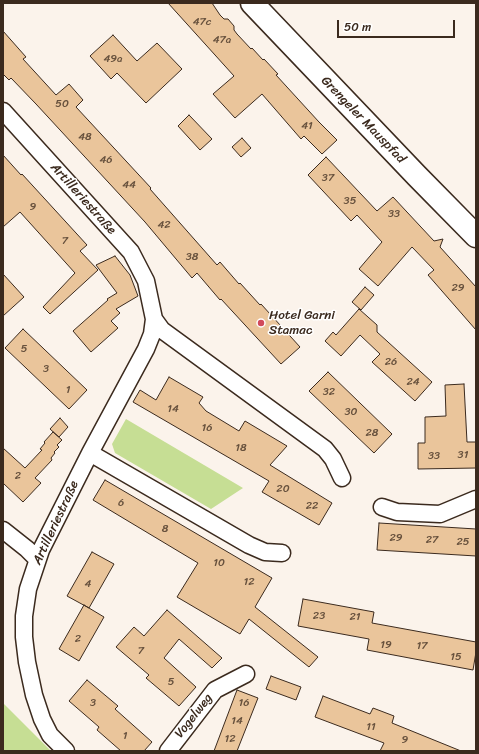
<!DOCTYPE html>
<html>
<head>
<meta charset="utf-8">
<style>
  body { margin:0 }
  #map { position:relative; width:479px; height:754px; overflow:hidden; background:#fbf3eb; font-family:Sriracha,sans-serif }
  canvas { display:block }
  .frame { position:absolute; inset:0; border:4px solid #3b2a1e; pointer-events:none }
  .scale { position:absolute; left:337px; top:20px; width:118px; height:18px; box-sizing:border-box; border:2px solid #3b2a1e; border-top:0; padding-left:5px; font-size:12px; line-height:14px; white-space:nowrap; color:#3b2a1e; -webkit-text-stroke:3px #fff; paint-order:stroke }
</style>
</head>
<body>
<div id="map">
<canvas width="479" height="754"></canvas>
<div class="frame"></div>
<div class="scale">50 m</div>
</div>
<script>
const c = document.querySelector('canvas').getContext('2d');
c.lineJoin = 'round';
function fillPath(path, color) {
  c.fillStyle = color;
  c.fill(path, 'evenodd');
}
function shape(rows) {
  const path = new Path2D();
  for (const r of rows) {
    path.moveTo(r[0], r[1]);
    for (let i = 2; i < r.length; i += 2) path.lineTo(r[i], r[i + 1]);
  }
  return path;
}
function trace(path, color, width, dash) {
  c.strokeStyle = color;
  c.lineWidth = width;
  c.lineCap = dash ? 'butt' : 'round';
  c.setLineDash(dash || []);
  c.stroke(path);
}
function write(font, color, halo, rows, align = 'center') {
  c.font = font + ' Sriracha,sans-serif';
  c.lineWidth = 3;
  c.setLineDash([]);
  c.textBaseline = 'middle';
  c.strokeStyle = halo;
  c.fillStyle = color;
  for (const [text, x, y, turn = 0] of rows) {
    c.save();
    c.translate(x, y);
    c.rotate((+turn || 0) * Math.PI / 180);
    c.textAlign = isNaN(turn) ? turn : align;
    if (halo) c.strokeText(text, 0, 0);
    c.fillText(text, 0, 0);
    c.restore();
  }
}
fillPath(shape([
  [126,419,243,488,211,509,115,453,112,444],
  [3,703,51,751,3,751]
]), '#c6de94');
const building = shape([
  [168,3,212,3,220,15,224,19,228,19,234,26,234,30,237,34,251,49,252,48,263,60,264,59,278,74,276,75,319,122,337,140,322,154,304,136,301,139,262,94,235,118,213,94,234,76,168,3],
  [3,31,26,57,23,59,56,95,69,84,83,100,76,107,151,188,150,189,217,265,220,262,239,284,240,283,260,305,261,304,300,347,281,364,221,299,220,300,197,273,192,278,145,222,36,104,11,78,9,80,3,74,3,31],
  [113,35,137,61,157,43,182,69,146,103,117,73,111,79,90,56,113,35],
  [189,115,212,139,200,150,178,126,189,115],
  [242,138,251,148,241,157,232,147,242,138],
  [3,155,21,175,22,174,87,245,80,251,98,270,50,314,43,307,75,273,20,212,3,227,3,155],
  [326,157,377,211,393,197,434,241,443,239,440,247,476,287,476,330,428,275,434,270,412,247,378,286,359,269,382,242,357,215,351,221,308,175,326,157],
  [115,256,130,275,138,296,116,309,120,313,111,321,118,328,91,352,73,331,108,300,107,299,117,293,96,265,115,256],
  [3,274,24,297,3,316,3,274],
  [365,287,374,295,361,310,352,302,365,287],
  [359,309,377,325,377,332,432,382,415,401,372,362,380,354,360,335,341,356,325,341,333,332,336,335,359,309],
  [23,329,87,390,69,409,5,348,23,329],
  [328,372,392,434,374,453,309,391,328,372],
  [169,377,203,397,199,403,206,411,239,431,245,421,287,446,270,465,332,503,319,525,262,492,269,481,133,402,140,390,156,400,169,377],
  [464,384,467,442,476,442,476,468,418,469,418,443,425,443,425,417,446,416,445,385,464,384],
  [60,418,68,427,59,437,50,429,60,418],
  [53,432,62,440,57,445,59,447,54,452,55,453,51,458,52,460,35,478,41,483,23,502,3,483,3,448,25,468,42,450,40,449,45,443,44,442,53,432],
  [105,480,272,578,255,607,318,657,309,667,249,619,240,634,177,597,198,563,93,500,105,480],
  [379,523,476,529,476,556,377,550,379,523],
  [92,552,114,564,89,608,67,596,92,552],
  [303,599,374,612,372,623,476,642,476,652,473,670,367,650,369,639,298,626,303,599],
  [84,605,104,617,79,661,59,649,84,605],
  [167,610,222,658,212,668,179,639,164,658,196,687,179,706,146,678,149,675,116,647,134,627,144,636,167,610],
  [271,676,301,687,296,700,266,689,271,676],
  [87,680,118,706,115,709,152,742,144,751,121,751,97,730,99,727,69,701,87,680],
  [237,690,258,698,237,751,214,751,237,690],
  [323,696,370,714,373,708,394,716,392,723,461,751,380,751,384,743,315,717,323,696]
]);
fillPath(building, '#eac59b');
trace(building, '#3b2a1e', 1);
const minor = shape([
  [3,111,131,252,146,281,154,319,152,334,146,349,90,453,41,550,28,589,24,616,24,637,27,662,34,695,42,719,50,735,66,751],
  [154,319,162,330,325,449,333,459,342,478],
  [90,453,249,545,265,552,282,553],
  [382,507,397,512,440,514,476,499],
  [3,530,27,549,37,559],
  [168,751,215,690,246,674]
]);
const secondary = shape([
  [252,3,417,176,476,236]
]);
trace(minor, '#3b2a1e', 19);
trace(secondary, '#3b2a1e', 25);
trace(minor, '#fff', 16);
trace(secondary, '#fff', 22);
for (const [x, y, r, color] of [
  [261,323,4,"#d1495b"]
]) {
  const dot = new Path2D();
  dot.arc(x, y, r, 0, 2 * Math.PI);
  c.fillStyle = color;
  c.fill(dot);
  trace(dot, '#fff', 1.5);
}
write('11px', '#67513d', null, [
  ["47c",202,22],
  ["47a",222,40],
  ["49a",113,59],
  ["50",62,104],
  ["41",307,126],
  ["48",85,137],
  ["46",106,160],
  ["37",328,178],
  ["44",129,185],
  ["35",350,201],
  ["9",33,207],
  ["33",394,214],
  ["42",164,225],
  ["7",65,241],
  ["38",192,257],
  ["29",458,288],
  ["5",24,349],
  ["26",391,362],
  ["3",46,369],
  ["24",413,382],
  ["1",68,390],
  ["32",329,392],
  ["14",173,409],
  ["30",351,412],
  ["16",207,428],
  ["28",372,433],
  ["18",241,448],
  ["31",463,455],
  ["33",434,456],
  ["2",18,476],
  ["20",283,489],
  ["6",121,503],
  ["22",312,506],
  ["8",165,529],
  ["29",396,538],
  ["27",432,540],
  ["25",463,542],
  ["10",219,563],
  ["12",249,582],
  ["4",88,584],
  ["23",319,616],
  ["21",355,617],
  ["2",78,639],
  ["19",386,645],
  ["17",422,646],
  ["7",141,651],
  ["15",456,657],
  ["5",171,682],
  ["3",93,703],
  ["16",244,703],
  ["14",237,721],
  ["11",371,727],
  ["1",125,736],
  ["12",230,739],
  ["9",405,740]
]);
write('13px', '#3b2a1e', '#fff', [
  ["Grengeler Mauspfad",363,120,46],
  ["Artilleriestraße",83,199,48],
  ["Artilleriestraße",56,523,-65],
  ["Vogelweg",194,716,-52]
]);
write('13px', '#3b2a1e', '#fff', [
  ["Hotel Garni",269,316],
  ["Stamac",269,331]
], 'left');
</script>
</body>
</html>
